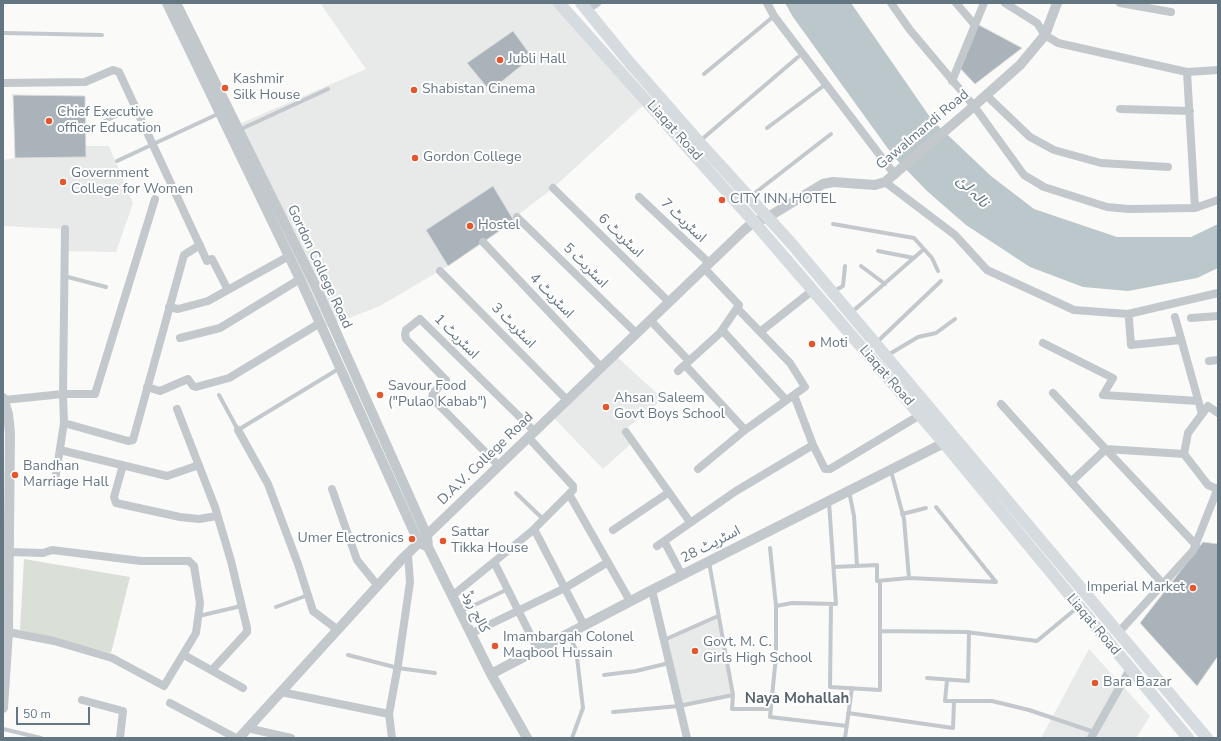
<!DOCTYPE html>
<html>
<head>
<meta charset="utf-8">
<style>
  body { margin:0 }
  #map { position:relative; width:1221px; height:741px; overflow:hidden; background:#fafaf8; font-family:"Nunito Sans",sans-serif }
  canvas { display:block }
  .frame { position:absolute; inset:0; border:4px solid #657683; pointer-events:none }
  .scale { position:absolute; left:16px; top:707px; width:74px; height:18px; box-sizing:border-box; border:2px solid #657683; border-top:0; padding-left:5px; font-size:12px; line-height:14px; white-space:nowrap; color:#657683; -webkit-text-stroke:3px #fff; paint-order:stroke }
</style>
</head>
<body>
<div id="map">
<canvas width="1221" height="741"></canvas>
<div class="frame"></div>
<div class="scale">50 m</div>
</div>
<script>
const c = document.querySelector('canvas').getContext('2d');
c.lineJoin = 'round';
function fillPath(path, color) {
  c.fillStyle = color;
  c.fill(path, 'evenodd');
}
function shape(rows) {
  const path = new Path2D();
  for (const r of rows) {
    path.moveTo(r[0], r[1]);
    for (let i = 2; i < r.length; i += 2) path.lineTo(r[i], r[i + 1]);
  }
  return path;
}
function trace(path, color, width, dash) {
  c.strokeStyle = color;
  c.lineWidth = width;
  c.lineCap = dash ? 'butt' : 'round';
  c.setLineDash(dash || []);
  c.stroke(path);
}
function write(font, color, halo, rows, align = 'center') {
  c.font = font + ' "Nunito Sans","Noto Sans Arabic",sans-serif';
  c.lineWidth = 4;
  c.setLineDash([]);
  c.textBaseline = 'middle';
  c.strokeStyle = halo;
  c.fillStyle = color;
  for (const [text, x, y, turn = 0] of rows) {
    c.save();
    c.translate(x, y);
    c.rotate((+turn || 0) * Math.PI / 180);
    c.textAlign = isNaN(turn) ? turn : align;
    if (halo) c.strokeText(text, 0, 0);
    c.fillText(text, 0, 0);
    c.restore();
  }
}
fillPath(shape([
  [320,3,559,3,647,102,553,188,483,242,448,266,380,306,326,327,230,128,366,69],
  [86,146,109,146,133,203,116,252,65,251,65,229,3,226,3,160,15,158,85,157],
  [614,354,663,399,626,429,633,442,603,469,551,415],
  [718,616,733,695,679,706,663,640],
  [1089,649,1150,716,1136,738,1041,738]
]), '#e8e9e9');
fillPath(shape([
  [24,559,130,577,111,653,20,630]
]), '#dadfd7');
fillPath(shape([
  [785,3,851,3,932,120,991,176,1034,209,1117,237,1191,237,1218,224,1218,268,1197,278,1128,291,1083,287,1030,267,966,225,927,191,894,157,793,17]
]), '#bbc7cb');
const building = shape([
  [977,24,1022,48,975,84,957,65,977,24],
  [513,31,532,57,490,91,467,63,513,31],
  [13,95,85,96,86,157,15,158,13,95],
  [493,186,514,221,448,266,426,230,493,186],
  [1203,542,1218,544,1218,656,1197,686,1140,623,1203,542]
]);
fillPath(building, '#aab3b9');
trace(building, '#dcdcda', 1);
trace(shape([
  [3,33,102,35],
  [704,74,774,16],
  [101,123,135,107],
  [767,128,826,84],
  [239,130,328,89],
  [701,140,798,57],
  [117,161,220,113],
  [751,196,831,134],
  [833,224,914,238,932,258,938,271],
  [878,251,914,258],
  [861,266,885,284],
  [64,276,106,287],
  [834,291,843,286,845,266],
  [852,312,924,249],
  [877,342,941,281],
  [888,355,918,337,936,333,955,319],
  [219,395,238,430,340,368],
  [891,471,904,519,909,578],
  [849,491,854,516,857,566],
  [516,493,543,519],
  [936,507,996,582],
  [902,514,926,508],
  [770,548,776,606,776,656,770,717,847,726],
  [709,562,733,695,732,709,770,709],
  [834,567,877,565,877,581,909,578,996,582],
  [831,604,830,687,880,690,880,581],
  [776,606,792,603,836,604,829,502],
  [276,607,308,595],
  [460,612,508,589],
  [199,616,241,606],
  [880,631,966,632,1037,641,1078,607],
  [568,635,576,649,583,708,572,738],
  [664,640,718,616],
  [348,655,398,668,435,673],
  [604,675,636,671,669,663],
  [927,678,968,681,969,632],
  [947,680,945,701,992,701,1029,710,1094,732],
  [613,712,679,706,733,695],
  [848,713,953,728,954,702],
  [3,729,41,738],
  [845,738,852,688]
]), '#c3c8cc', 4);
trace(shape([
  [767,3,774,16,895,175],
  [891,3,910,30,974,106,1024,175,1044,187,1107,207,1129,209,1195,208,1218,200],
  [956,3,974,24],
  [1005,3,1037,23,1045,35,1058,43,1187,72,1218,70],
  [1120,3,1171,12],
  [588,9,597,3],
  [1187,72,1195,208],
  [952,81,984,3],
  [3,83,85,82,113,70,119,72,207,261,212,259,228,290],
  [986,95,1030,137,1054,150,1101,163,1168,167],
  [1120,109,1190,111],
  [885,182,955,235,987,270,1074,310,1128,314,1218,293],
  [553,188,669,302],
  [639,197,709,263],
  [517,217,636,333],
  [483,242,601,367],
  [440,271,567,400],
  [169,307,178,309,208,301,289,256],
  [1175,317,1202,414],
  [1191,318,1218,316],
  [1129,319,1131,345,1181,340],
  [650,320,689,361],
  [722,330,786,400],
  [760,332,813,290],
  [180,338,220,328,300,279],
  [1043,343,1113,378,1103,395,1198,401],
  [1209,361,1218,360],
  [685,365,745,430],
  [678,371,720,333,739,305,704,268],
  [147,387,160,391,188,379,193,386,196,387,229,378,320,323],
  [1053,393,1196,545],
  [794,395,813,445,825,469,830,469,920,415],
  [4,400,63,394,65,229],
  [1001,404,1163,584],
  [177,409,215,507,231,561,247,628,247,632,212,670],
  [64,423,128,441,133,440,184,255,200,245],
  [238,430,268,484,298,564,313,611,338,630],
  [626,432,690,522],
  [60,450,167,476,199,465],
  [1184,454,1188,433,1208,406,1218,413],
  [123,465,114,497,116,503,180,517,199,519,217,516],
  [499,466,432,398,433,393,446,380,406,339,405,334,406,330,420,319,534,431],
  [698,469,745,430,805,387,790,363,737,308],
  [55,480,64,423,63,394,95,394,155,199],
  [1071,482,1106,449,1184,454,1208,485,1217,489],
  [332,489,357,560,378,586],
  [569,494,630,601],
  [534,529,584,625],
  [613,530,668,493],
  [664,541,682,575],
  [657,546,736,491,813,445],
  [494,562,538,650],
  [652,590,687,738],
  [452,596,532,531,573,490,573,486,528,437],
  [8,632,54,641,112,658,164,686,196,633,200,603,194,566,189,561,141,561,52,550,43,553,9,552],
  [1118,633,1193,551,1218,488],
  [470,634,565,588,608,562],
  [184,655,243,688],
  [281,692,389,714],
  [82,700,123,711,120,738],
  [170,703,236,738],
  [247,728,291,738],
  [392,738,389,714,398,665,410,582,408,554],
  [1091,738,1130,669]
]), '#c3c8cc', 8);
trace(shape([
  [167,3,300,279,419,543],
  [176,3,316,287,427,536,428,547],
  [3,398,8,414,10,433,8,632,3,708],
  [422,544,428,547,491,674,527,738],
  [491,674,652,590,944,443],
  [239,738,402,559,744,230,754,222,768,217,823,184,833,182,875,185,885,182,966,113,1020,65,1045,35,1057,3]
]), '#c3c8cc', 10);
trace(shape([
  [559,3,754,222,944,443,1188,738],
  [581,3,629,62,699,142,791,243,1207,738]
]), '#d6dbdf', 12);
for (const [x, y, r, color] of [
  [500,60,4,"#e4572e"],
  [225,88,4,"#e4572e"],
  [414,90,4,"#e4572e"],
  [49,121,4,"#e4572e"],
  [415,158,4,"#e4572e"],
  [63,182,4,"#e4572e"],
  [722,200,4,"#e4572e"],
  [470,226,4,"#e4572e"],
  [812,344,4,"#e4572e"],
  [380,395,4,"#e4572e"],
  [606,407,4,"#e4572e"],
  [15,475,4,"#e4572e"],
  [412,539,4,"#e4572e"],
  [443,541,4,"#e4572e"],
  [1193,588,4,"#e4572e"],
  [495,646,4,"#e4572e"],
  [695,651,4,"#e4572e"],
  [1095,683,4,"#e4572e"]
]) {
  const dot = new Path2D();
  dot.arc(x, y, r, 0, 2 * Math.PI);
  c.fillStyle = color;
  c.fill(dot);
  trace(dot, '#fff', 1.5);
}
write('14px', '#657683', '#fff', [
  ["Jubli Hall",508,60],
  ["Kashmir",233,80],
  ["Silk House",233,96],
  ["Shabistan Cinema",422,90],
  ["Chief Executive",57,113],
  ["officer Education",57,129],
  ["Gordon College",423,158],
  ["Government",71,174],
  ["College for Women",71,190],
  ["CITY INN HOTEL",730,200],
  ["Hostel",478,226],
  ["Moti",820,344],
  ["Savour Food",388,387],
  ["(\"Pulao Kabab\")",388,403],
  ["Ahsan Saleem",614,399],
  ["Govt Boys School",614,415],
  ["Bandhan",23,467],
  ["Marriage Hall",23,483],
  ["Sattar",451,533],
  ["Tikka House",451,549],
  ["Umer Electronics",404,539,"right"],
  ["Imperial Market",1185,588,"right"],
  ["Imambargah Colonel",503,638],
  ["Maqbool Hussain",503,654],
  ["Govt. M. C.",703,643],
  ["Girls High School",703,659],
  ["Bara Bazar",1103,683]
], 'left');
write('14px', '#657683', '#fff', [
  ["Gawalmandi Road",923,130,-40],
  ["Liaqat Road",674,131,48],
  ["اسٹریٹ 7",683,221,44],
  ["اسٹریٹ 6",620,236,44],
  ["اسٹریٹ 5",585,266,45],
  ["Gordon College Road",319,267,65],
  ["اسٹریٹ 4",551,296,46],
  ["اسٹریٹ 3",513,326,46],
  ["اسٹریٹ 1",456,337,45],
  ["Liaqat Road",886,376,49],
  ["D.A.V. College Road",486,459,-44],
  ["اسٹریٹ 28",711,545,-27],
  ["کالج روڈ",475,612,64],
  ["Liaqat Road",1093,625,50]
]);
write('italic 15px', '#60757c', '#fff', [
  ["نالہ لئ",972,192,45]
]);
write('bold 15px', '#57646e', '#fff', [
  ["Naya Mohallah",797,699]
]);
</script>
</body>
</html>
